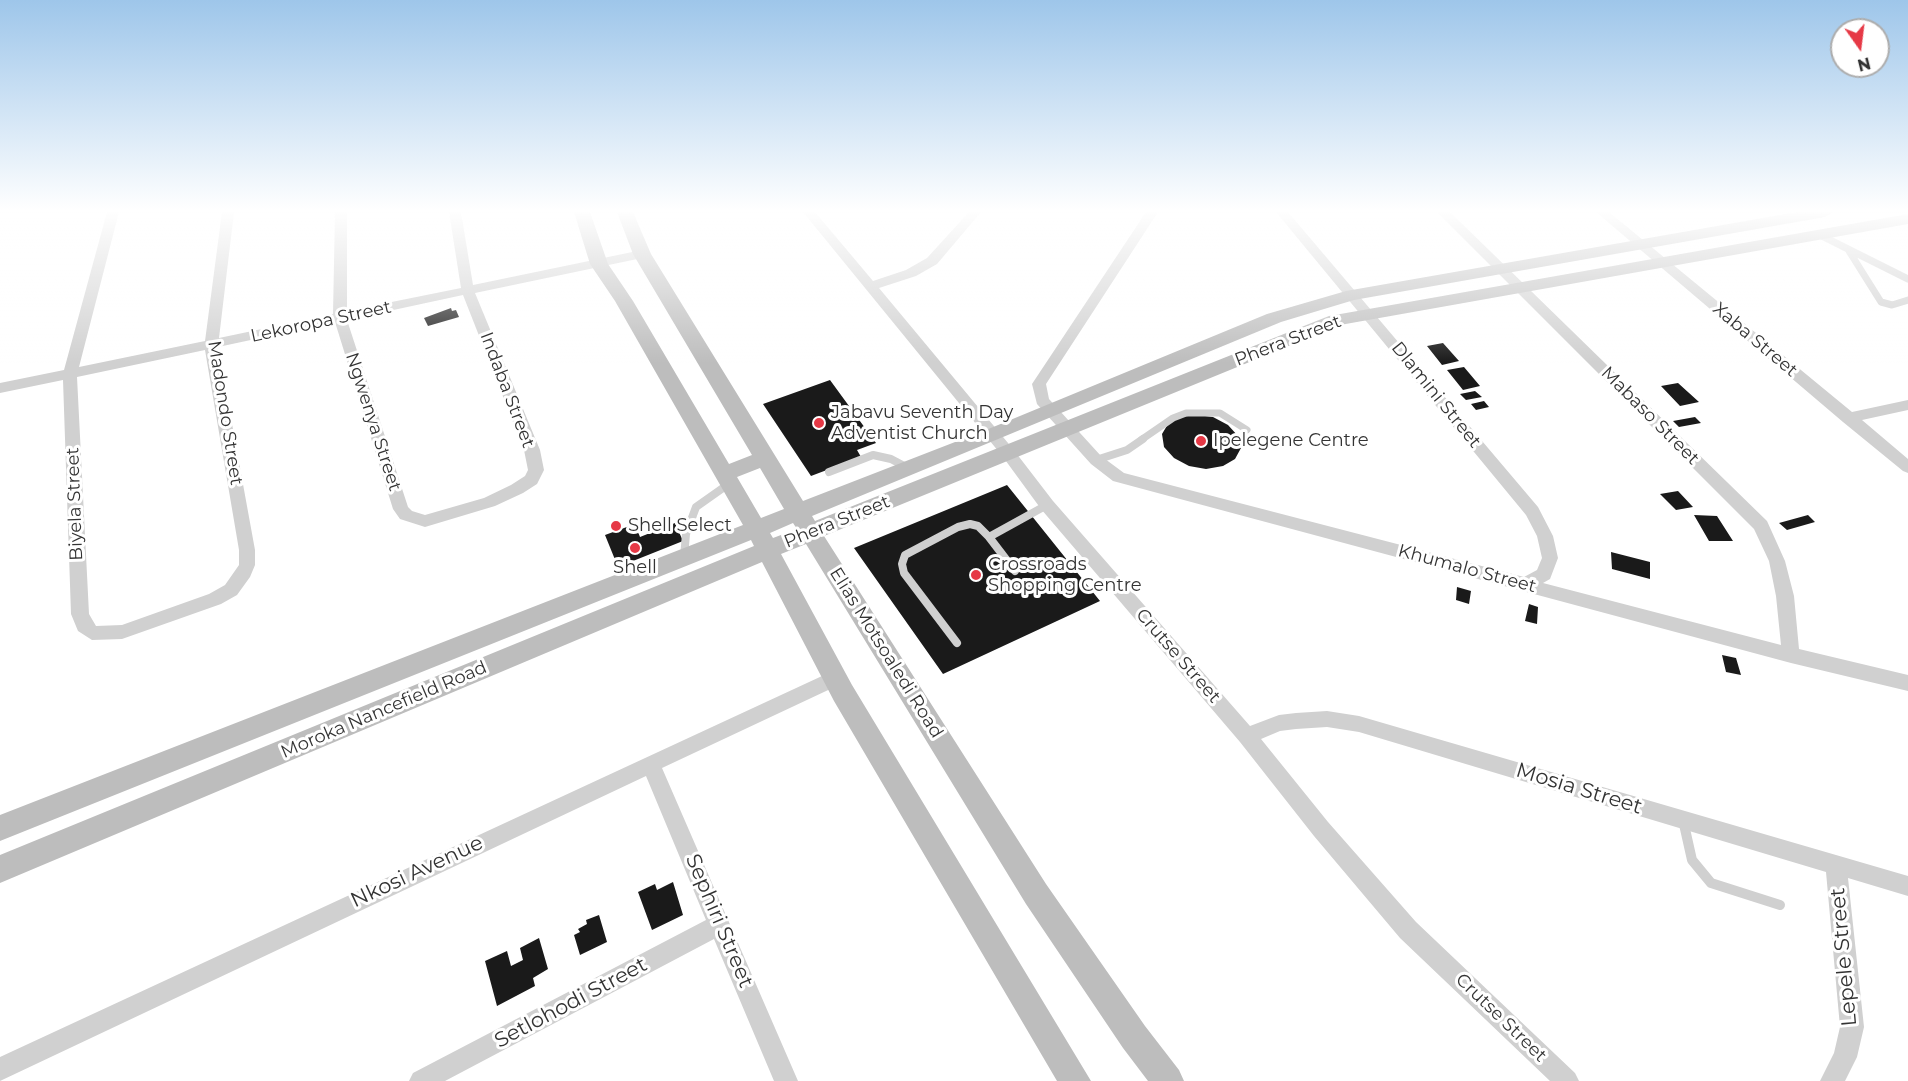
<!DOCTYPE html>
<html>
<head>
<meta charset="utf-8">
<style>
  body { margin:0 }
  #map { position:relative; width:1908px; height:1081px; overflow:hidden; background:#fff; font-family:Montserrat,sans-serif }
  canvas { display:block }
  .north { position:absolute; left:1830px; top:18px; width:60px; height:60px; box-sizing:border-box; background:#fff; border:2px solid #adadad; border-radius:50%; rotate:166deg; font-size:16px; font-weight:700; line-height:24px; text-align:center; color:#333 }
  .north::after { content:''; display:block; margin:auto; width:21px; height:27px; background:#e63946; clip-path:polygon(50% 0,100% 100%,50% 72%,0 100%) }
</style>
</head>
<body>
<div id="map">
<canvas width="1908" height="1081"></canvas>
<div class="north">N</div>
</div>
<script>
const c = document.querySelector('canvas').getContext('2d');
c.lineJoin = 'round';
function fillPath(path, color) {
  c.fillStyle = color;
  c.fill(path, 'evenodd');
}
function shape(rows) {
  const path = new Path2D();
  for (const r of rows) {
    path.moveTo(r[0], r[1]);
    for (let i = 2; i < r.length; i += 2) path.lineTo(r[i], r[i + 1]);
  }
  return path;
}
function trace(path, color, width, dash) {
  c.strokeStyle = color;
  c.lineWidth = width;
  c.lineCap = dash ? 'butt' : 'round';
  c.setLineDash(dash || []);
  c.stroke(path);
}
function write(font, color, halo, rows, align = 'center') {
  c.font = font + ' Montserrat,sans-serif';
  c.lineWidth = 6;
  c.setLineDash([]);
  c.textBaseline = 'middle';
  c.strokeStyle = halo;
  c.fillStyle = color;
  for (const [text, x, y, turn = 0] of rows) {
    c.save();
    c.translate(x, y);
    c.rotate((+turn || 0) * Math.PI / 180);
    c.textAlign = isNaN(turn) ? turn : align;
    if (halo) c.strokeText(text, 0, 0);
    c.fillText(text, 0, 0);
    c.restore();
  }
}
fillPath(shape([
  [451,308,452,311,456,310,459,317,428,326,424,318],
  [1443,343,1459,361,1442,365,1427,346],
  [1464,367,1480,386,1463,390,1447,370],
  [830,380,876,443,857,450,861,457,811,476,763,404],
  [1678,383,1699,402,1680,406,1661,386],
  [1475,391,1482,397,1466,400,1460,394],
  [1484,401,1489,407,1476,410,1471,404],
  [1197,415,1213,417,1228,425,1238,436,1241,448,1235,459,1223,466,1206,469,1189,466,1174,458,1164,447,1162,434,1168,424,1180,417],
  [1695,417,1701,423,1679,427,1673,421],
  [1007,485,1100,601,943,674,854,548],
  [1678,491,1693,507,1676,510,1660,494],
  [1694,515,1717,516,1733,541,1709,541],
  [1808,515,1815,522,1787,530,1779,523],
  [675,523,683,541,618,567,605,535,635,524,640,537],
  [1611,552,1650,562,1650,579,1612,569],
  [1457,587,1471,591,1469,604,1456,600],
  [1529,604,1538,607,1537,624,1525,621],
  [1722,655,1736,658,1741,675,1726,672],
  [673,882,683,915,652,930,638,892,655,884,657,890],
  [599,915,607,942,580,955,574,935,580,932,578,929,587,924,586,920],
  [539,938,548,969,533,978,535,986,497,1006,485,961,507,951,511,966,523,960,520,948]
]), '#1a1a1a');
trace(shape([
  [1820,235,1908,279],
  [1849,251,1881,302,1892,305,1908,300],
  [1141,440,1173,418,1186,413,1220,413,1247,430]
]), '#d0d0d0', 7);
trace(shape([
  [1096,460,1127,450,1143,439],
  [829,472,873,455,891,459,908,468],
  [989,537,1015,571],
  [684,557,686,534,696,507,730,483],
  [957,643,904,573,902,564,905,555,958,527,970,524,978,526,989,537,1047,505]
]), '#d0d0d0', 8);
trace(shape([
  [1683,820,1692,860,1711,883,1780,905]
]), '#d0d0d0', 10);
fillPath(shape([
  [107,212,119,212,79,367,205,341,222,212,234,212,219,338,333,314,335,212,347,212,347,311,461,288,449,212,461,212,473,285,642,250,648,254,642,258,475,293,540,450,544,470,537,484,523,493,495,506,425,527,400,519,393,509,335,322,218,347,255,550,255,565,250,577,237,595,221,604,122,639,92,640,78,631,71,614,63,380,0,393,0,383,64,370,107,212],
  [463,295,524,450,528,470,525,476,511,485,484,498,425,515,412,511,408,507,347,320,463,295],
  [205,350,239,550,239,565,225,585,209,594,122,625,96,626,89,614,77,377,205,350],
  [803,212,815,212,873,281,906,270,927,258,969,212,981,212,937,264,916,276,879,288,1013,449,1053,501,1250,726,1279,715,1296,713,1327,711,1359,716,1908,876,1908,896,1848,878,1864,1027,1857,1057,1845,1081,1820,1081,1834,1053,1840,1027,1826,872,1359,732,1327,727,1296,729,1280,731,1261,739,1328,822,1416,922,1575,1073,1579,1081,1550,1081,1400,938,1314,836,1240,742,1041,509,1003,457,803,212],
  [1146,212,1158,212,1046,384,1049,399,1101,456,1124,473,1524,577,1537,570,1542,558,1537,536,1526,515,1276,212,1288,212,1538,507,1553,536,1558,558,1550,579,1543,583,1781,645,1776,596,1769,561,1754,529,1437,212,1450,212,1767,521,1785,561,1794,596,1799,649,1908,675,1908,691,1791,663,1113,481,1091,464,1037,404,1032,384,1146,212],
  [1596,212,1609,212,1852,412,1908,400,1908,410,1862,420,1908,459,1908,473,1903,471,1843,422,1596,212],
  [835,670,841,672,844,678,841,684,662,768,798,1081,774,1081,714,939,445,1081,409,1081,413,1073,706,920,646,776,0,1081,0,1057,835,670]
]), '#d0d0d0');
fillPath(shape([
  [574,212,590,212,608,264,633,301,729,464,752,455,633,254,617,212,633,212,651,254,803,501,986,430,1267,314,1346,291,1797,212,1833,212,1825,217,1354,300,1281,322,812,516,815,521,1329,316,1908,214,1908,224,1340,325,824,536,1046,884,1145,1026,1179,1070,1184,1081,1148,1081,1123,1048,1026,904,806,544,781,554,852,685,1091,1081,1057,1081,834,701,762,562,0,883,0,855,754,546,751,540,0,841,0,815,743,525,615,301,590,264,574,212],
  [760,468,784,509,761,518,737,477,760,468],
  [793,523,797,529,773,538,770,533,793,523]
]), '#bdbdbd');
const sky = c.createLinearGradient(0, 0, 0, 363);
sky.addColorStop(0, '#9ec6ea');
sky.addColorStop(0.58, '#fff');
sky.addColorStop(1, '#ffffff00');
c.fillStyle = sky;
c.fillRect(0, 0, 1908, 363);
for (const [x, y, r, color] of [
  [819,423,6,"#e63946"],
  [1201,441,6,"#e63946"],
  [616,526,6,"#e63946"],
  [635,548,6,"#e63946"],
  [976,575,6,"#e63946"]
]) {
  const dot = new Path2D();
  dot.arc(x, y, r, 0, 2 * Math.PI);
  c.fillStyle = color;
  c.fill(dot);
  trace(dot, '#fff', 2);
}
write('18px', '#333', '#fff', [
  ["Lekoropa Street",321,322,-12],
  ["Xaba Street",1755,340,40],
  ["Phera Street",1288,341,-21],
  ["Indaba Street",507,390,69],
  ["Dlamini Street",1436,395,51],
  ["Madondo Street",225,413,81],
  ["Mabaso Street",1650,416,45],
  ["Ngwenya Street",373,422,72],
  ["Biyela Street",75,504,-92],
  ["Phera Street",837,522,-22],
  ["Khumalo Street",1467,569,15],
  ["Elias Motsoaledi Road",886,653,58],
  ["Crutse Street",1178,656,49],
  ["Moroka Nancefield Road",384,710,-23],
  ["Crutse Street",1501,1018,44]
]);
write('18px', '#333', '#fff', [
  ["Jabavu Seventh Day",831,413],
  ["Adventist Church",831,434],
  ["Ipelegene Centre",1213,441],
  ["Shell Select",628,526],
  ["Crossroads",988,565],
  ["Shopping Centre",988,586],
  ["Shell",635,568,"center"]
], 'left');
write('21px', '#333', '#fff', [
  ["Mosia Street",1579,789,17],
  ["Nkosi Avenue",417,872,-25],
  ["Sephiri Street",719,921,67],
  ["Lepele Street",1844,957,-95],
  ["Setlohodi Street",571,1003,-28]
]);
</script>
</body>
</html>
